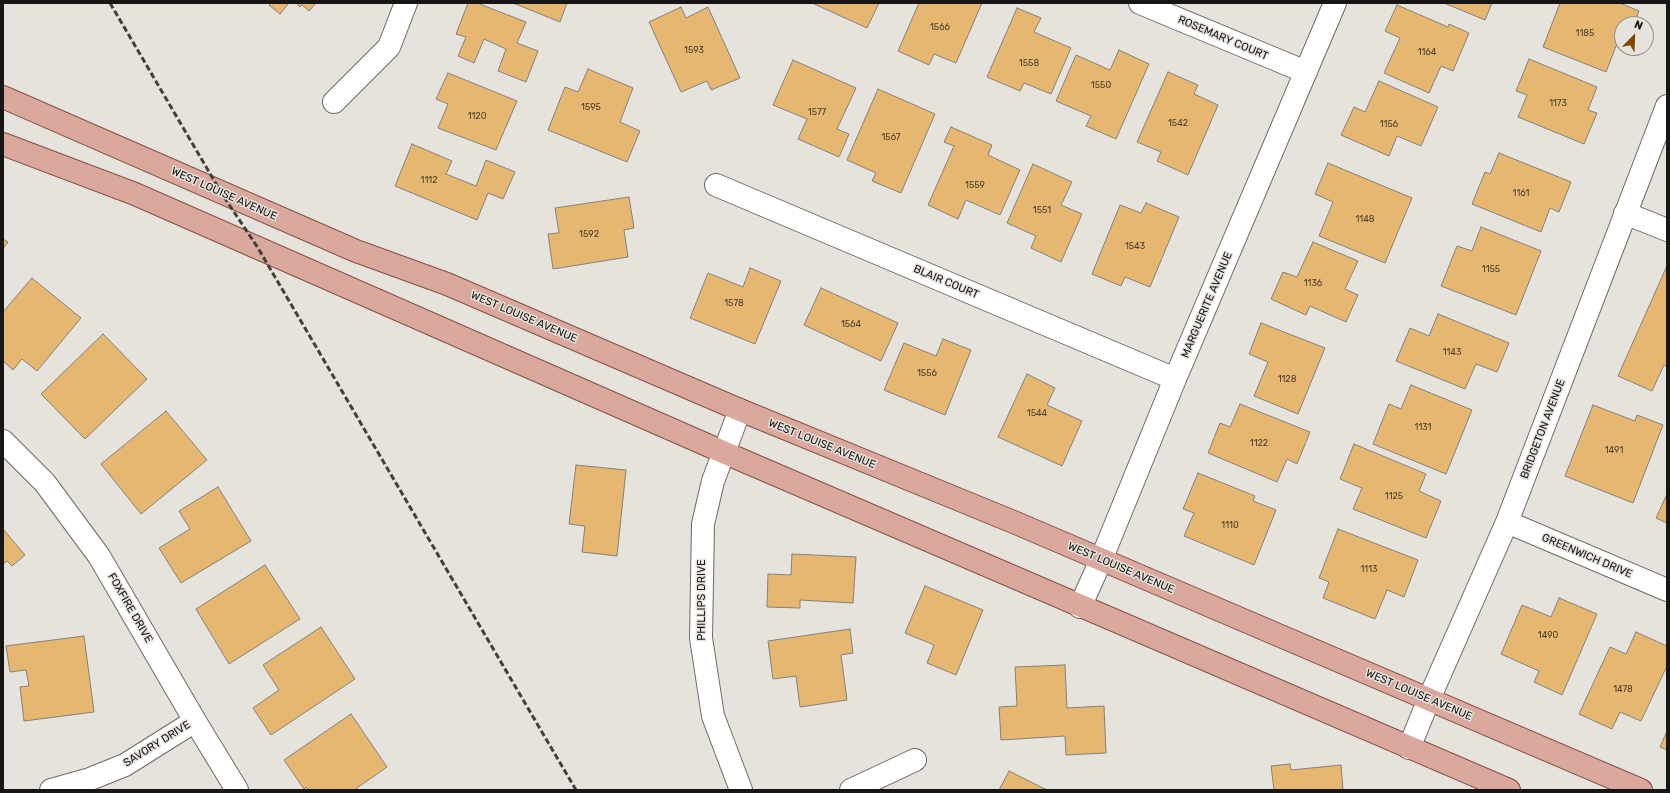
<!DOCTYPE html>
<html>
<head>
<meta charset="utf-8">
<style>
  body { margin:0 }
  #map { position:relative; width:1670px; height:793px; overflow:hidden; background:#e6e2dc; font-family:Rubik,sans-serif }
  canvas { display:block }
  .frame { position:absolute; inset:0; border:4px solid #171614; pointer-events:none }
  .north { position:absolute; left:1614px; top:16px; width:40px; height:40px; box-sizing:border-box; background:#e6e2dc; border:1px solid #93908c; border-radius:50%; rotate:23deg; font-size:11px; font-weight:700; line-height:16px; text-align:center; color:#171614 }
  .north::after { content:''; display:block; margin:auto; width:14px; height:18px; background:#824502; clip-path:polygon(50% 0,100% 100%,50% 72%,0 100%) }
</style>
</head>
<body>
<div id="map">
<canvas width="1670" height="793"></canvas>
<div class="frame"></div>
<div class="north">N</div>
</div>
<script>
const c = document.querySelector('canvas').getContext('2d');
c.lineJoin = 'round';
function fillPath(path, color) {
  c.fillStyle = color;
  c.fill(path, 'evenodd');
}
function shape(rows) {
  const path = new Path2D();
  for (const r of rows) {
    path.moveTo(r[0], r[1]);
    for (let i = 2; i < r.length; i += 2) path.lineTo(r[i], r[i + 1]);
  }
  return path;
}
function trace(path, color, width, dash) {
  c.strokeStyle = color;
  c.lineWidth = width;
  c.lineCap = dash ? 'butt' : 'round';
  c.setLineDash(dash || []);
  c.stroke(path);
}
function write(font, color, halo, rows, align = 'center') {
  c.font = font + ' Rubik,sans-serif';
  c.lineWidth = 3;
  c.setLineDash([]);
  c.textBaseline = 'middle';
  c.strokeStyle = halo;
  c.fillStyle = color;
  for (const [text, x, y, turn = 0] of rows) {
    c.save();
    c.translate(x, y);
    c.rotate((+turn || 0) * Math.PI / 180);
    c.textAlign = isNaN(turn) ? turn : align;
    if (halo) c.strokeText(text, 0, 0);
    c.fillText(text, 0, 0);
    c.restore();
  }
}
const building = shape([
  [270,3,289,3,280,14,269,5,270,3],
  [296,3,316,3,309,11,302,5,300,7,296,3],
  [468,3,477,3,526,22,517,43,538,51,526,82,498,71,506,49,484,39,474,63,458,56,466,37,456,34,468,3],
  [513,3,567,3,560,22,513,3],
  [812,3,879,3,867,28,812,3],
  [919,3,982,3,956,63,934,54,929,65,898,51,919,3],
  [1444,3,1492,3,1485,20,1444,3],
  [1560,3,1620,3,1639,11,1634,24,1622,24,1622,43,1618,41,1606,72,1543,47,1560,3],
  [1397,5,1448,27,1449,24,1469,33,1453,71,1441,66,1429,93,1384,73,1400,38,1385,31,1397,5],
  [681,7,686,18,708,7,740,78,711,90,707,81,681,92,649,22,681,7],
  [1017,8,1041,18,1034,32,1071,48,1051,94,1024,83,1020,91,987,77,1017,8],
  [1119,50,1149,64,1116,139,1086,126,1091,116,1056,101,1076,55,1110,70,1119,50],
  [1529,59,1597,87,1588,110,1597,113,1584,144,1518,117,1527,95,1516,91,1529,59],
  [793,60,856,88,837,129,849,134,839,157,798,139,807,119,773,105,793,60],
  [588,69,633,88,620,122,640,131,627,162,548,130,565,87,578,92,588,69],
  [1168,72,1198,85,1194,94,1218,105,1188,175,1157,161,1161,152,1137,142,1168,72],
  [448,73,517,101,496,150,438,128,448,104,436,99,448,73],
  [1379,81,1438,107,1421,146,1397,136,1389,156,1341,135,1354,107,1365,112,1379,81],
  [878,89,935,114,901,193,872,181,876,173,847,160,878,89],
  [951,127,992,145,988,155,1020,170,1000,215,966,200,958,219,928,205,954,146,944,142,951,127],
  [412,144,452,161,446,174,476,186,486,160,515,172,503,199,488,193,477,220,395,186,412,144],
  [1499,153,1571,182,1559,212,1550,208,1541,232,1472,204,1485,172,1490,174,1499,153],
  [1328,163,1412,198,1385,263,1319,236,1333,202,1315,194,1328,163],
  [1033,164,1072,182,1061,205,1082,214,1061,262,1031,248,1036,236,1007,223,1033,164],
  [629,197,634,228,624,230,628,257,553,269,548,234,559,233,555,208,629,197],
  [1146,203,1179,217,1150,287,1125,277,1121,286,1092,274,1120,205,1141,213,1146,203],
  [1481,227,1541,251,1516,315,1441,286,1457,246,1472,251,1481,227],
  [3,239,8,242,3,249,3,239],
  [1313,242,1358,261,1345,289,1358,295,1346,322,1310,306,1306,315,1271,299,1283,272,1297,277,1313,242],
  [750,268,781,281,755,344,690,318,708,273,743,287,750,268],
  [1666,268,1667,268,1667,367,1664,365,1652,391,1618,376,1666,268],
  [32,278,81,318,37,371,22,359,13,370,3,361,3,312,32,278],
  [821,288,898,323,881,361,804,325,821,288],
  [1438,314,1509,343,1497,372,1476,364,1465,389,1396,361,1410,328,1429,336,1438,314],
  [1261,323,1325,348,1298,414,1254,396,1268,362,1249,354,1261,323],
  [103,334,147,379,85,439,41,394,103,334],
  [943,339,971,350,945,415,884,390,904,343,936,356,943,339],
  [1027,374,1055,388,1047,405,1082,421,1062,466,998,437,1027,374],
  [1411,385,1472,410,1446,474,1373,444,1389,404,1401,409,1411,385],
  [1240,404,1310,432,1297,464,1287,459,1277,482,1208,453,1220,423,1230,427,1240,404],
  [1593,405,1635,421,1637,415,1663,425,1633,503,1565,476,1593,405],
  [166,411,207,460,141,514,101,464,166,411],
  [1354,444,1426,474,1419,491,1441,501,1426,538,1353,509,1362,488,1340,479,1354,444],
  [576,465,626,470,617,556,582,552,585,526,569,524,576,465],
  [1198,473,1255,496,1253,501,1276,510,1254,565,1184,536,1194,513,1183,509,1198,473],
  [218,487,251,541,181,583,159,548,190,529,179,511,218,487],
  [1667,494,1667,523,1656,518,1667,494],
  [3,529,25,555,12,566,7,561,3,564,3,529],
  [1338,529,1418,560,1404,597,1387,590,1375,619,1323,598,1329,582,1319,578,1338,529],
  [792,554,856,557,853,603,800,600,800,608,767,607,768,574,791,575,792,554],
  [265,565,300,619,229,664,196,609,265,565],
  [925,586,983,610,956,675,927,663,934,645,905,633,925,586],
  [1559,598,1597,614,1562,695,1534,682,1539,671,1501,654,1522,605,1551,617,1559,598],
  [321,627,355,679,271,735,253,708,279,690,263,665,321,627],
  [850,629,853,653,841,655,847,700,800,707,796,676,773,679,768,641,850,629],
  [1636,632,1667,646,1667,666,1641,721,1620,712,1612,729,1579,714,1610,647,1626,654,1636,632],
  [84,636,94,712,24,721,20,687,29,686,26,670,10,672,6,646,84,636],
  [1065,665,1067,708,1104,706,1106,753,1066,755,1065,736,1001,740,999,707,1017,706,1015,667,1065,665],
  [351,714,387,767,354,790,309,790,306,787,304,789,284,760,351,714],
  [1667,731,1667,750,1660,747,1667,731],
  [1290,764,1291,770,1341,765,1343,790,1274,790,1271,766,1290,764],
  [1009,771,1047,790,999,790,1009,771]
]);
fillPath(building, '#e5b770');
trace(building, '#85817c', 1);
const minor = shape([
  [1140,3,1306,72],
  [334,102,389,47,406,3],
  [716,185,1175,379],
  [1625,213,1667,230],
  [740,410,713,481,703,524,701,638,713,716,741,790],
  [3,441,45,483,99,556,195,721,237,790],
  [1507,522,1667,590],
  [1080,607,1101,560,1175,379,1335,3],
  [1409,748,1429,699,1507,522,1667,106],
  [51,790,90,779,125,765,195,721],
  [851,790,915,760]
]);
const major = shape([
  [3,97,356,251,447,284,740,410,1016,523,1641,790],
  [3,144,135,194,723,452,1509,790]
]);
trace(minor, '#6e6a65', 24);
trace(major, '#864f42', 24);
trace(minor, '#fff', 22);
trace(major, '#daa89c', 22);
trace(shape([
  [110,3,222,194,258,248,576,790]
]), '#41403d', 3, [6, 3]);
write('9px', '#4a3e2b', null, [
  ["1566",940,27],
  ["1185",1585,33],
  ["1593",694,50],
  ["1164",1427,52],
  ["1558",1029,63],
  ["1550",1101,85],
  ["1173",1558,103],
  ["1595",591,107],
  ["1577",817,112],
  ["1120",477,116],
  ["1542",1178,123],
  ["1156",1389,124],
  ["1567",891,137],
  ["1112",429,180],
  ["1559",975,185],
  ["1161",1521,193],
  ["1551",1042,210],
  ["1148",1365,219],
  ["1592",589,234],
  ["1543",1135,246],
  ["1155",1491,269],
  ["1136",1313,283],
  ["1578",734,303],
  ["1564",851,324],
  ["1143",1452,352],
  ["1556",927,373],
  ["1128",1287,379],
  ["1544",1037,413],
  ["1131",1423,427],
  ["1122",1259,443],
  ["1491",1614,450],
  ["1125",1394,496],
  ["1110",1230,525],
  ["1113",1369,569],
  ["1490",1548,635],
  ["1478",1623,689]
]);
write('11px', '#171614', '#e6e2dc', [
  ["ROSEMARY COURT",1223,38,23],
  ["WEST LOUISE AVENUE",224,194,24],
  ["BLAIR COURT",946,282,23],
  ["MARGUERITE AVENUE",1207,305,-67],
  ["WEST LOUISE AVENUE",524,317,23],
  ["BRIDGETON AVENUE",1543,429,-69],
  ["WEST LOUISE AVENUE",822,444,22],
  ["GREENWICH DRIVE",1587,556,23],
  ["WEST LOUISE AVENUE",1121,568,23],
  ["PHILLIPS DRIVE",702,600,-90],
  ["FOXFIRE DRIVE",130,608,60],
  ["WEST LOUISE AVENUE",1419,695,23],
  ["SAVORY DRIVE",157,744,-32]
]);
</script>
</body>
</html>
